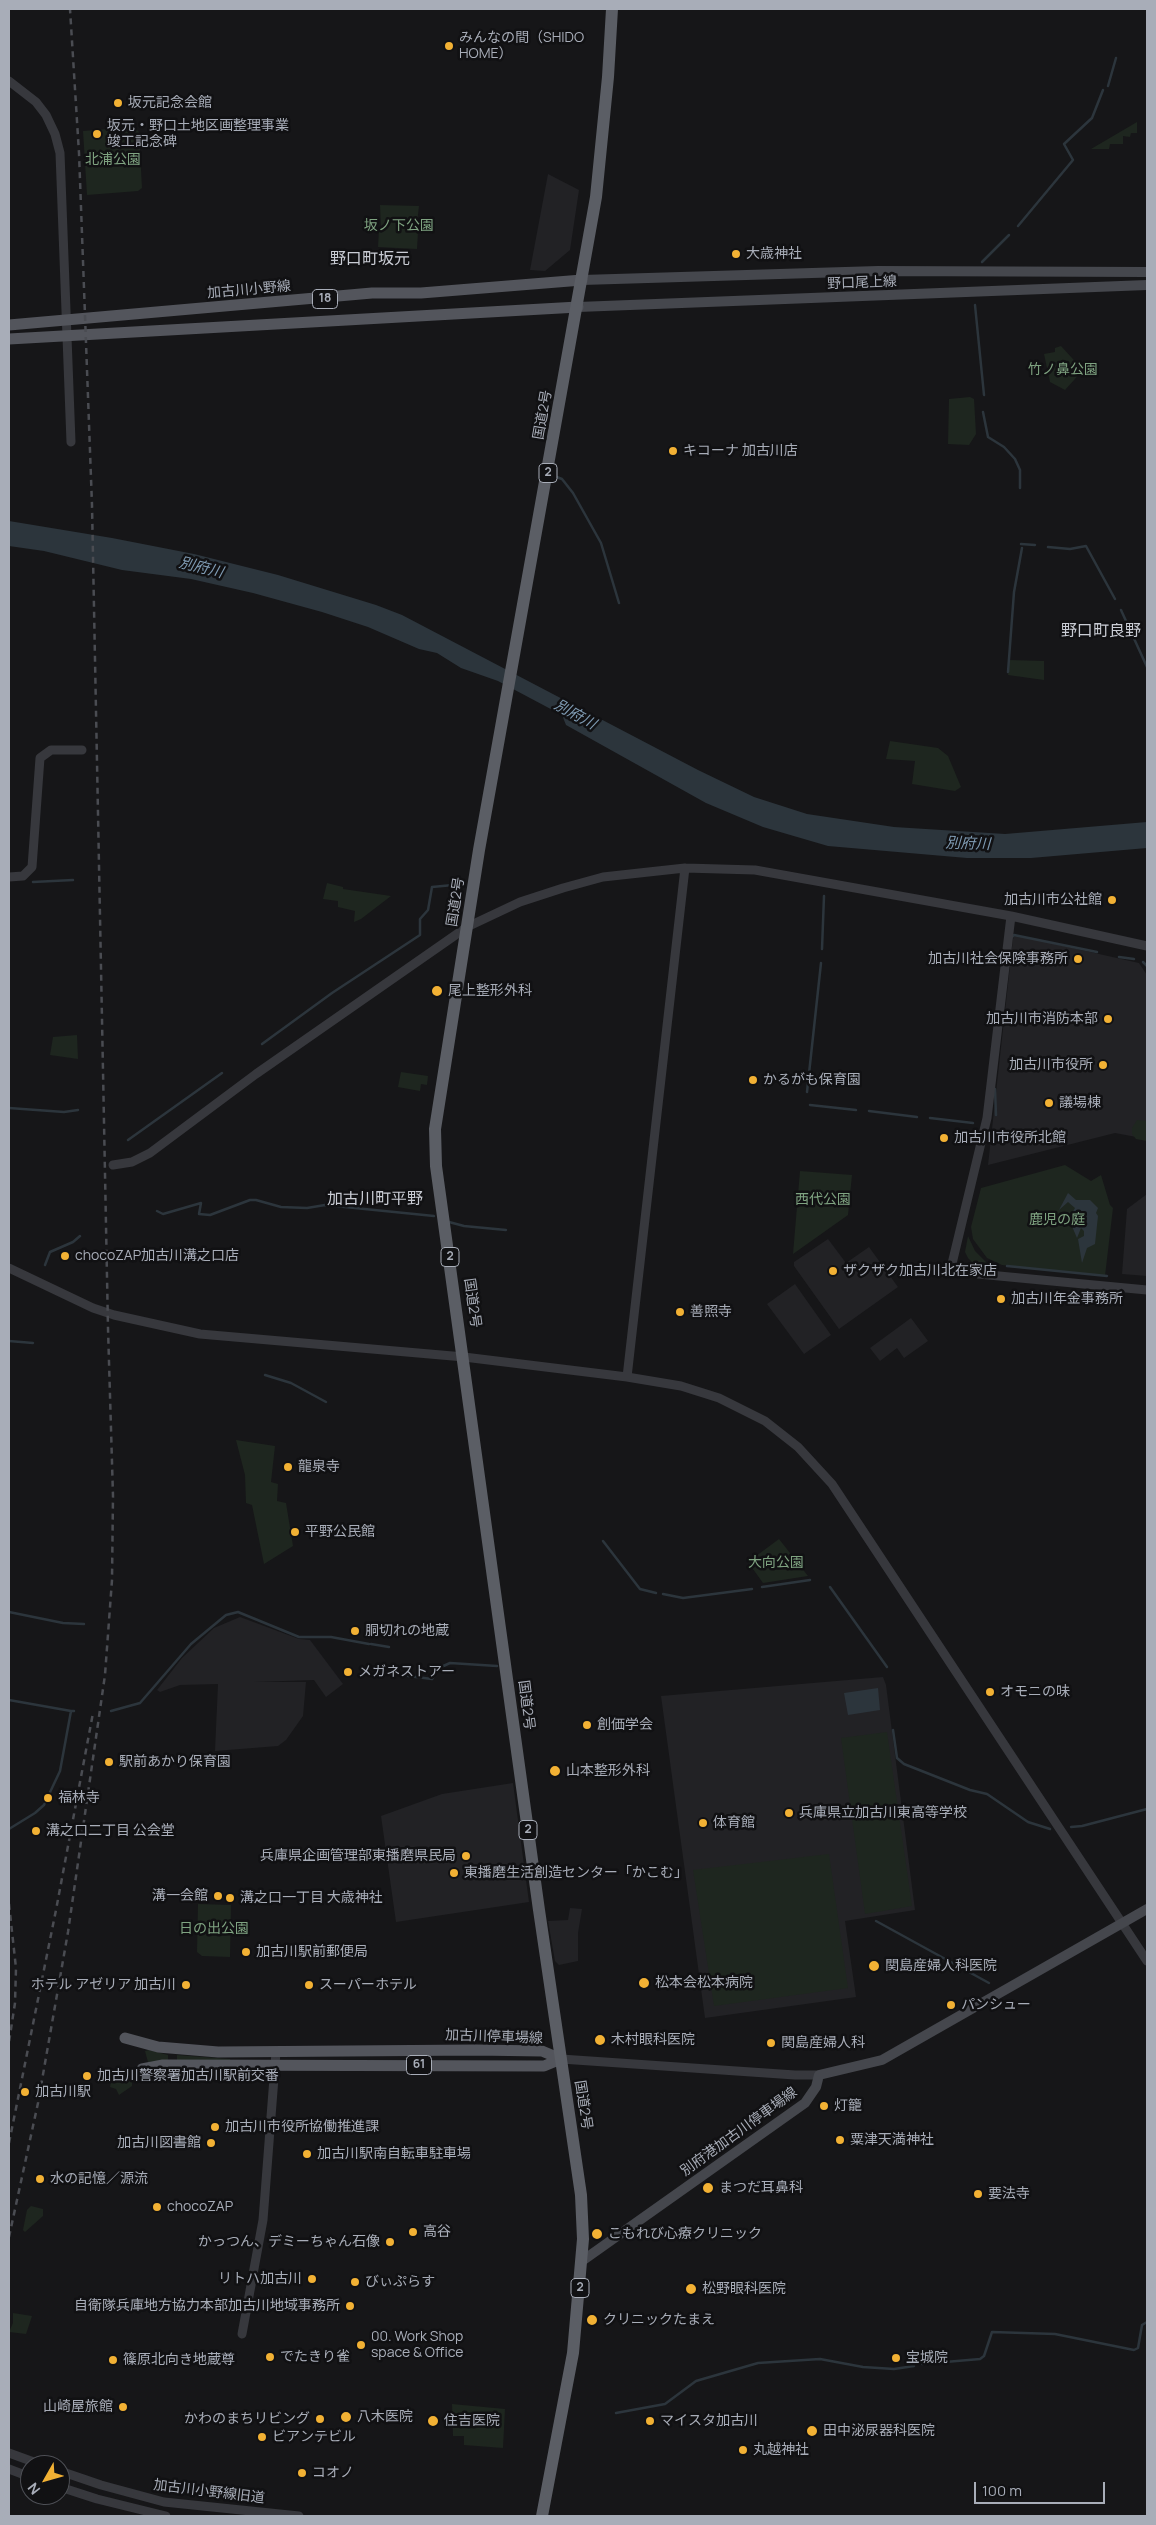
<!DOCTYPE html>
<html>
<head>
<meta charset="utf-8">
<style>
  body { margin:0 }
  #map { position:relative; width:1156px; height:2525px; overflow:hidden; background:#161618; font-family:Manrope,sans-serif }
  canvas { display:block }
  .frame { position:absolute; inset:0; border:10px solid #a8adb8; pointer-events:none }
  .north { position:absolute; left:20px; top:2455px; width:50px; height:50px; box-sizing:border-box; background:#111113; border:1px solid #4d4f55; border-radius:50%; rotate:232deg; font-size:14px; font-weight:700; line-height:20px; text-align:center; color:#a8adb8 }
  .north::after { content:''; display:block; margin:auto; width:18px; height:22px; background:#f2b134; clip-path:polygon(50% 0,100% 100%,50% 72%,0 100%) }
  .scale { position:absolute; left:974px; top:2482px; width:131px; height:22px; box-sizing:border-box; border:2px solid #a8adb8; border-top:0; padding-left:6px; font-size:15px; line-height:18px; white-space:nowrap; color:#a8adb8; -webkit-text-stroke:4px #111113; paint-order:stroke }
</style>
</head>
<body>
<div id="map">
<canvas width="1156" height="2525"></canvas>
<div class="frame"></div>
<div class="north">N</div>
<div class="scale">100 m</div>
</div>
<script>
const c = document.querySelector('canvas').getContext('2d');
c.lineJoin = 'round';
function fillPath(path, color) {
  c.fillStyle = color;
  c.fill(path, 'evenodd');
}
function shape(rows) {
  const path = new Path2D();
  for (const r of rows) {
    path.moveTo(r[0], r[1]);
    for (let i = 2; i < r.length; i += 2) path.lineTo(r[i], r[i + 1]);
  }
  return path;
}
function trace(path, color, width, dash) {
  c.strokeStyle = color;
  c.lineWidth = width;
  c.lineCap = dash ? 'butt' : 'round';
  c.setLineDash(dash || []);
  c.stroke(path);
}
function write(font, color, halo, rows, align = 'center') {
  c.font = font + ' Manrope,"Noto Sans JP",sans-serif';
  c.lineWidth = 5;
  c.setLineDash([]);
  c.textBaseline = 'middle';
  c.strokeStyle = halo;
  c.fillStyle = color;
  for (const [text, x, y, turn = 0] of rows) {
    c.save();
    c.translate(x, y);
    c.rotate((+turn || 0) * Math.PI / 180);
    c.textAlign = isNaN(turn) ? turn : align;
    if (halo) c.strokeText(text, 0, 0);
    c.fillText(text, 0, 0);
    c.restore();
  }
}
fillPath(shape([
  [548,174,579,190,570,250,545,271,530,270],
  [1015,935,1139,963,1147,975,1147,1139,1115,1133,988,1165,1013,939],
  [1147,1194,1147,1276,1122,1274,1127,1209],
  [828,1239,846,1263,869,1247,898,1287,839,1329,794,1266,794,1262],
  [795,1284,831,1335,804,1354,767,1304],
  [911,1318,928,1341,904,1358,897,1348,880,1361,870,1348],
  [240,1617,299,1639,310,1640,343,1684,326,1697,314,1680,254,1682,306,1682,303,1716,286,1740,278,1746,215,1751,218,1684,180,1685,160,1692,157,1690,182,1658,214,1628],
  [883,1677,886,1685,915,1910,845,1921,856,1997,705,2018,661,1696],
  [513,1783,529,1902,396,1922,381,1816,442,1794],
  [570,1908,582,1909,578,1933,578,1961,559,1965,555,1961,548,1921,568,1920]
]), '#222225');
fillPath(shape([
  [1137,122,1137,133,1131,133,1130,137,1123,136,1123,144,1110,144,1109,149,1091,149],
  [134,127,139,132,142,188,138,191,87,195,83,131],
  [380,205,419,206,416,232,418,232,417,249,378,247,379,229,381,228],
  [1061,346,1083,370,1065,390,1050,382,1044,354,1055,352,1055,348],
  [970,397,974,399,976,434,969,445,948,444,949,399],
  [1009,660,1044,661,1044,680,1008,675],
  [890,741,938,748,948,756,961,787,955,791,912,784,915,761,886,759],
  [327,883,343,887,343,889,391,896,361,919,354,922,355,911,338,907,338,901,323,899],
  [77,1035,78,1059,50,1055,53,1037],
  [401,1072,428,1076,427,1085,421,1084,420,1091,398,1087],
  [1137,1120,1147,1121,1147,1141,1136,1139,1132,1134,1132,1128],
  [1065,1165,1091,1181,1101,1175,1110,1205,1113,1208,1105,1276,1002,1265,987,1258,973,1239,971,1227,981,1188],
  [800,1171,852,1175,848,1215,793,1254],
  [968,1236,975,1251,988,1264,973,1263,968,1258,965,1252],
  [236,1440,275,1446,271,1482,278,1484,277,1501,286,1503,293,1546,264,1564,252,1505,246,1503,245,1475],
  [779,1539,808,1576,763,1583,748,1562],
  [887,1732,912,1906,865,1914,841,1738],
  [829,1854,848,1988,714,2006,693,1870],
  [198,1904,231,1905,230,1957,202,1956,197,1952],
  [149,2050,168,2055,168,2061,148,2062,145,2051],
  [177,2055,230,2059,230,2061,177,2060],
  [113,2072,124,2074,135,2072,137,2074,132,2080,132,2086,119,2095,116,2089,110,2087],
  [31,2206,43,2209,43,2216,25,2232,23,2230,27,2210],
  [13,2313,32,2316,26,2334,9,2332,13,2323],
  [452,2404,505,2409,503,2448,464,2445,464,2436,453,2436]
]), '#1e261f');
fillPath(shape([
  [9,521,112,538,194,554,278,575,376,605,402,615,698,770,754,797,807,814,894,827,1005,834,1147,822,1147,848,1031,858,967,858,828,846,763,827,706,803,566,725,562,715,498,681,461,668,437,653,419,649,368,627,322,612,253,593,191,579,122,570,44,551,9,546],
  [1068,1193,1076,1200,1090,1200,1098,1208,1096,1213,1098,1216,1095,1244,1087,1248,1082,1263,1078,1239,1084,1236,1084,1231,1081,1228,1077,1238,1071,1224,1061,1216,1071,1215,1075,1208,1068,1202,1059,1210],
  [878,1688,880,1710,848,1715,844,1693]
]), '#2c353c');
trace(shape([
  [1108,86,1116,58],
  [1018,226,1073,160,1064,144,1092,118,1103,90],
  [982,262,1009,235],
  [975,305,984,395],
  [983,412,988,437,1004,447,1015,459,1020,470,1020,488],
  [554,476,562,479,573,493,601,543,619,603],
  [1021,544,1035,545],
  [1048,547,1070,549,1086,546,1115,599],
  [1121,610,1147,667],
  [1008,672,1014,592,1022,548],
  [33,882,73,880],
  [1012,937,1014,935,1097,952],
  [822,949,824,896],
  [1119,957,1134,959],
  [1143,962,1147,966],
  [262,1044,332,993,420,935,420,919,428,910,432,887,453,885],
  [995,1089,996,1115],
  [807,1092,821,963],
  [810,1105,856,1110],
  [9,1108,64,1112,78,1110],
  [869,1111,917,1117],
  [930,1118,973,1123],
  [128,1140,222,1073],
  [157,1211,163,1214,201,1203,199,1214,210,1215,250,1200,256,1200,281,1207,307,1208,325,1205,434,1216],
  [449,1222,464,1226,506,1230],
  [45,1265,50,1252,73,1242,80,1236],
  [1007,1266,1107,1276],
  [9,1341,33,1343],
  [265,1375,291,1383,326,1402],
  [603,1541,640,1589,656,1593],
  [762,1587,810,1580],
  [830,1587,887,1667],
  [663,1594,683,1598,752,1589],
  [9,1612,63,1623,84,1624],
  [371,1644,389,1647],
  [408,1676,432,1679,439,1668,450,1663,497,1666],
  [9,1700,71,1711],
  [111,1711,140,1703,191,1644,226,1615,238,1612,299,1637,331,1637,369,1644],
  [893,1730,897,1758,904,1764,970,1790,987,1794,1028,1822,1050,1829],
  [1071,1827,1082,1826,1147,1809],
  [9,1829,35,1813,44,1805,60,1771,71,1711,74,1711],
  [876,1921,989,1983],
  [922,2364,980,2359,984,2356,992,2332,1055,2334,1134,2350,1138,2348,1142,2325,1147,2322],
  [616,2413,665,2404,696,2381,758,2363,820,2359,863,2367,894,2369,914,2366]
]), '#2c353c', 2.5);
trace(shape([
  [9,81,36,102,46,115,55,134,60,153,71,442],
  [9,877,23,876,32,867,40,758,51,750,82,750],
  [113,1165,132,1162,150,1153,256,1074,467,927,520,902,563,888,603,877,685,868,755,870,1011,916,1147,946],
  [9,1268,93,1308,114,1315,200,1334,464,1357,627,1377,681,1386,719,1398,765,1421,798,1447,832,1484,1147,1961],
  [950,1272,987,1118,1011,916],
  [978,1274,1147,1290],
  [627,1377,685,868],
  [561,2059,795,2075,819,2075],
  [242,2334,263,2220,276,2052],
  [9,2453,42,2465],
  [9,2469,30,2477],
  [60,2471,101,2485,164,2502,299,2516],
  [60,2487,97,2499,166,2516]
]), '#37383d', 9);
trace(shape([
  [582,280,878,271,1147,272],
  [578,307,1147,285],
  [582,2261,805,2103,816,2087,819,2075,882,2060,1147,1909]
]), '#45474d', 10);
trace(shape([
  [9,325,372,293,421,293,582,280],
  [9,339,578,307],
  [125,2038,158,2047,218,2052,476,2050,542,2051,561,2059],
  [142,2069,163,2065,544,2066,561,2059]
]), '#53555c', 11);
trace(shape([
  [542,2516,573,2353,583,2239,581,2195,539,1910,436,1166,435,1129,479,850,596,197,608,77,612,9]
]), '#5b5e65', 12);
trace(shape([
  [9,1904,16,1968,15,2003,9,2042],
  [9,2143,56,1910,93,1713],
  [9,2237,38,2103,68,1932,105,1675,112,1580,113,1496,108,1328,92,505,79,153,70,9]
]), '#4a4c52', 2.5, [6, 5]);
for (const [x, y, r, color] of [
  [449,46,5,"#f2b134"],
  [118,103,5,"#f2b134"],
  [97,134,5,"#f2b134"],
  [736,254,5,"#f2b134"],
  [673,451,5,"#f2b134"],
  [1112,900,5,"#f2b134"],
  [1078,959,5,"#f2b134"],
  [437,991,6,"#f2b134"],
  [1108,1019,5,"#f2b134"],
  [1103,1065,5,"#f2b134"],
  [753,1080,5,"#f2b134"],
  [1049,1103,5,"#f2b134"],
  [944,1138,5,"#f2b134"],
  [65,1256,5,"#f2b134"],
  [833,1271,5,"#f2b134"],
  [1001,1299,5,"#f2b134"],
  [680,1312,5,"#f2b134"],
  [288,1467,5,"#f2b134"],
  [295,1532,5,"#f2b134"],
  [355,1631,5,"#f2b134"],
  [348,1672,5,"#f2b134"],
  [990,1692,5,"#f2b134"],
  [587,1725,5,"#f2b134"],
  [109,1762,5,"#f2b134"],
  [555,1771,6,"#f2b134"],
  [48,1798,5,"#f2b134"],
  [789,1813,5,"#f2b134"],
  [703,1823,5,"#f2b134"],
  [36,1831,5,"#f2b134"],
  [466,1856,5,"#f2b134"],
  [454,1873,5,"#f2b134"],
  [218,1896,5,"#f2b134"],
  [230,1898,5,"#f2b134"],
  [246,1952,5,"#f2b134"],
  [874,1966,6,"#f2b134"],
  [644,1983,6,"#f2b134"],
  [186,1985,5,"#f2b134"],
  [309,1985,5,"#f2b134"],
  [951,2005,5,"#f2b134"],
  [600,2040,6,"#f2b134"],
  [771,2043,5,"#f2b134"],
  [87,2076,5,"#f2b134"],
  [25,2092,5,"#f2b134"],
  [824,2106,5,"#f2b134"],
  [215,2127,5,"#f2b134"],
  [840,2140,5,"#f2b134"],
  [211,2143,5,"#f2b134"],
  [307,2154,5,"#f2b134"],
  [40,2179,5,"#f2b134"],
  [708,2188,6,"#f2b134"],
  [978,2194,5,"#f2b134"],
  [157,2207,5,"#f2b134"],
  [413,2232,5,"#f2b134"],
  [597,2234,6,"#f2b134"],
  [390,2242,5,"#f2b134"],
  [312,2279,5,"#f2b134"],
  [355,2282,5,"#f2b134"],
  [691,2289,6,"#f2b134"],
  [350,2306,5,"#f2b134"],
  [592,2320,6,"#f2b134"],
  [361,2345,5,"#f2b134"],
  [270,2357,5,"#f2b134"],
  [896,2358,5,"#f2b134"],
  [113,2360,5,"#f2b134"],
  [123,2407,5,"#f2b134"],
  [346,2417,6,"#f2b134"],
  [320,2419,5,"#f2b134"],
  [433,2421,6,"#f2b134"],
  [650,2421,5,"#f2b134"],
  [812,2431,6,"#f2b134"],
  [262,2437,5,"#f2b134"],
  [743,2450,5,"#f2b134"],
  [302,2473,5,"#f2b134"]
]) {
  const dot = new Path2D();
  dot.arc(x, y, r, 0, 2 * Math.PI);
  c.fillStyle = color;
  c.fill(dot);
  trace(dot, '#111113', 2);
}
for (const [x, y, w] of [
  [325,299,25],
  [548,473,18],
  [450,1257,18],
  [528,1830,18],
  [419,2065,25],
  [580,2288,18]
]) {
  const box = new Path2D();
  box.roundRect(x - w / 2, y - 9.5, w, 19, 4);
  c.fillStyle = '#111113';
  c.fill(box);
  trace(box, '#a8adb8', 1);
}
write('bold 12px', '#a8adb8', null, [
  ["18",325,299],
  ["2",548,473],
  ["2",450,1257],
  ["2",528,1830],
  ["61",419,2065],
  ["2",580,2288]
]);
write('14px', '#a8adb8', '#111113', [
  ["みんなの間（SHIDO",459,38],
  ["HOME）",459,54],
  ["坂元記念会館",128,103],
  ["坂元・野口土地区画整理事業",107,126],
  ["竣工記念碑",107,142],
  ["大歳神社",746,254],
  ["キコーナ 加古川店",683,451],
  ["加古川市公社館",1102,900,"right"],
  ["加古川社会保険事務所",1068,959,"right"],
  ["尾上整形外科",448,991],
  ["加古川市消防本部",1098,1019,"right"],
  ["加古川市役所",1093,1065,"right"],
  ["かるがも保育園",763,1080],
  ["議場棟",1059,1103],
  ["加古川市役所北館",954,1138],
  ["chocoZAP加古川溝之口店",75,1256],
  ["ザクザク加古川北在家店",843,1271],
  ["加古川年金事務所",1011,1299],
  ["善照寺",690,1312],
  ["龍泉寺",298,1467],
  ["平野公民館",305,1532],
  ["胴切れの地蔵",365,1631],
  ["メガネストアー",358,1672],
  ["オモニの味",1000,1692],
  ["創価学会",597,1725],
  ["駅前あかり保育園",119,1762],
  ["山本整形外科",566,1771],
  ["福林寺",58,1798],
  ["兵庫県立加古川東高等学校",799,1813],
  ["体育館",713,1823],
  ["溝之口二丁目 公会堂",46,1831],
  ["兵庫県企画管理部東播磨県民局",456,1856,"right"],
  ["東播磨生活創造センター「かこむ」",464,1873],
  ["溝一会館",208,1896,"right"],
  ["溝之口一丁目 大歳神社",240,1898],
  ["加古川駅前郵便局",256,1952],
  ["関島産婦人科医院",885,1966],
  ["松本会松本病院",655,1983],
  ["ホテル アゼリア 加古川",176,1985,"right"],
  ["スーパーホテル",319,1985],
  ["パンシュー",961,2005],
  ["木村眼科医院",611,2040],
  ["関島産婦人科",781,2043],
  ["加古川警察署加古川駅前交番",97,2076],
  ["加古川駅",35,2092],
  ["灯籠",834,2106],
  ["加古川市役所協働推進課",225,2127],
  ["粟津天満神社",850,2140],
  ["加古川図書館",201,2143,"right"],
  ["加古川駅南自転車駐車場",317,2154],
  ["水の記憶／源流",50,2179],
  ["まつだ耳鼻科",719,2188],
  ["要法寺",988,2194],
  ["chocoZAP",167,2207],
  ["高谷",423,2232],
  ["こもれび心療クリニック",608,2234],
  ["かっつん、デミーちゃん石像",380,2242,"right"],
  ["リトハ加古川",302,2279,"right"],
  ["びぃぷらす",365,2282],
  ["松野眼科医院",702,2289],
  ["自衛隊兵庫地方協力本部加古川地域事務所",340,2306,"right"],
  ["クリニックたまえ",603,2320],
  ["00. Work Shop",371,2337],
  ["space & Office",371,2353],
  ["でたきり雀",280,2357],
  ["宝城院",906,2358],
  ["篠原北向き地蔵尊",123,2360],
  ["山崎屋旅館",113,2407,"right"],
  ["八木医院",357,2417],
  ["かわのまちリビング",310,2419,"right"],
  ["住吉医院",444,2421],
  ["マイスタ加古川",660,2421],
  ["田中泌尿器科医院",823,2431],
  ["ビアンテビル",272,2437],
  ["丸越神社",753,2450],
  ["コオノ",312,2473]
], 'left');
write('14px', '#7fa381', '#111113', [
  ["北浦公園",113,160],
  ["坂ノ下公園",399,226],
  ["竹ノ鼻公園",1063,370],
  ["西代公園",823,1200],
  ["鹿児の庭",1057,1220],
  ["大向公園",776,1563],
  ["日の出公園",214,1929]
]);
write('14px', '#a8adb8', '#111113', [
  ["野口尾上線",862,283,-2],
  ["加古川小野線",249,290,-5],
  ["国道2号",543,415,-80],
  ["国道2号",456,902,-81],
  ["国道2号",472,1303,82],
  ["国道2号",526,1705,83],
  ["加古川停車場線",494,2037,2],
  ["国道2号",583,2105,81],
  ["別府港加古川停車場線",739,2132,-36],
  ["加古川小野線旧道",209,2492,7]
]);
write('italic 15px', '#7f9bb3', '#111113', [
  ["別府川",201,568,14],
  ["別府川",575,715,29],
  ["別府川",968,844,2]
]);
write('16px', '#c9ccd4', '#111113', [
  ["野口町坂元",370,260],
  ["野口町良野",1101,632],
  ["加古川町平野",375,1200]
]);
</script>
</body>
</html>
